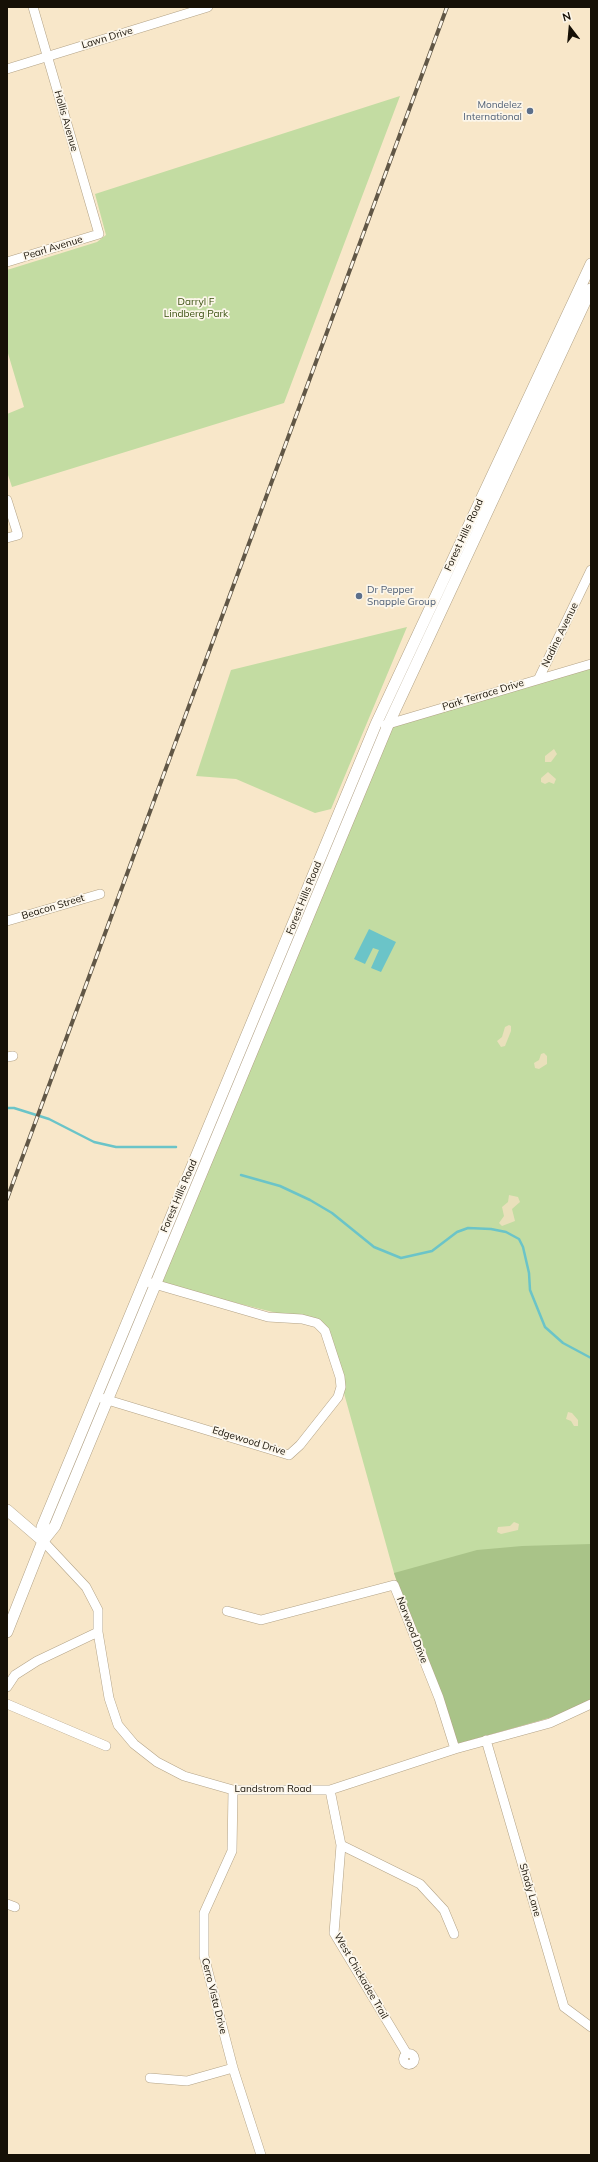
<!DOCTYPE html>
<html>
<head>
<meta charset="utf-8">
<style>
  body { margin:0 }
  #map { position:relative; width:598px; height:2162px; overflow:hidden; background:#f8e7c9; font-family:Mulish,sans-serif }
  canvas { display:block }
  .frame { position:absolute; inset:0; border:8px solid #161006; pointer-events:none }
  .north { position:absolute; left:550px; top:8px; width:40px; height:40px; -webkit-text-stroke:3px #fcf6ea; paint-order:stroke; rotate:344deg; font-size:11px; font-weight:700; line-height:16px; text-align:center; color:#161006 }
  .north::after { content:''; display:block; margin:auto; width:14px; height:18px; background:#161006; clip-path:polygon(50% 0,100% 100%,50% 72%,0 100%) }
</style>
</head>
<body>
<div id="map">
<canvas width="598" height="2162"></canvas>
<div class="frame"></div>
<div class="north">N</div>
</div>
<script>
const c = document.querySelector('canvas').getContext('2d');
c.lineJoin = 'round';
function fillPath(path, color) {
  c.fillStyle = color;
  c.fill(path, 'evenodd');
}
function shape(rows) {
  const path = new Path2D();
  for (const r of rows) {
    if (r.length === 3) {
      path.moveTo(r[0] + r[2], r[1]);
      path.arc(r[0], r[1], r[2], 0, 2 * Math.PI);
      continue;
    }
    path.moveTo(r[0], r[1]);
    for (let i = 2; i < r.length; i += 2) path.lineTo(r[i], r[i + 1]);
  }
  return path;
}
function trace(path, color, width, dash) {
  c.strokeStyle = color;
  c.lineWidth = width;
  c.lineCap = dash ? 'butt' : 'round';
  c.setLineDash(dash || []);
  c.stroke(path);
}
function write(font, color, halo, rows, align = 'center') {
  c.font = font + ' Mulish,sans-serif';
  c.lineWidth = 3.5;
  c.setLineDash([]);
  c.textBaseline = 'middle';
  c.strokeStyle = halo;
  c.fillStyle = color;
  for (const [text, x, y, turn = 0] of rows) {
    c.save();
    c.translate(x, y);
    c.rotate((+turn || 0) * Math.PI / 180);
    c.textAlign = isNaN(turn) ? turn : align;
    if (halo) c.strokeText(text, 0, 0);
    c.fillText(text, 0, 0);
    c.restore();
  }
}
fillPath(shape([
  [400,96,284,403,12,487,7,472,7,414,24,407,7,350,7,270,97,242,106,235,95,194],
  [407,627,331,809,315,813,236,779,196,776,231,670],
  [591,666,591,1706,453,1745,394,1573,325,1325,160,1284,392,725]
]), '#c3dca2');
fillPath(shape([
  [591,1544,591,1706,453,1745,394,1573,477,1550,522,1546]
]), '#a9c388');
fillPath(shape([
  [554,749,557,754,551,762,545,762,545,756],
  [548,772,556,779,554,784,549,782,545,784,541,782,541,778],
  [509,1025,511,1026,511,1031,505,1046,501,1047,497,1041,502,1037,505,1027],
  [544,1053,547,1056,547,1064,539,1069,535,1068,534,1063,539,1060,541,1054],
  [509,1195,518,1197,520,1202,512,1209,515,1221,502,1226,499,1223,504,1216,502,1207,508,1202],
  [568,1412,572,1413,578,1420,578,1426,574,1426,571,1421,566,1419],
  [514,1522,519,1524,518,1530,501,1534,497,1532,498,1527,510,1526]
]), '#e9e0bb');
fillPath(shape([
  [369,929,396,942,381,972,371,968,379,950,373,948,365,964,354,959]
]), '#6bc4c8');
trace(shape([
  [7,1108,14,1108,49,1119,94,1142,116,1147,176,1147],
  [241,1175,280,1186,310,1200,332,1213,374,1247,401,1258,432,1251,457,1232,468,1228,491,1229,506,1232,519,1239,523,1247,529,1273,530,1290,545,1327,563,1343,591,1358]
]), '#6bc4c8', 2.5);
const minor = shape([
  [7,69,208,7],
  [7,262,99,234,33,7],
  [7,500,18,535,7,538],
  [539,678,591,570],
  [385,725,591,664],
  [7,921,100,894],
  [7,1057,13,1056],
  [101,1398,289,1455,300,1445,338,1397,341,1387,340,1377,325,1331,317,1323,302,1319,268,1317,144,1281],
  [43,1541,86,1587,98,1610,98,1632,109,1698,118,1725,134,1744,157,1762,184,1776,233,1790,330,1790,455,1749,550,1723,591,1704],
  [227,1611,261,1620,394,1585,439,1698,455,1749],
  [7,1687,15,1675,37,1661,98,1632],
  [7,1704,106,1746],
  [486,1740,564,2007,591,2027],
  [233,1790,232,1851,204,1913,204,1956,233,2068,261,2155],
  [330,1790,341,1845,334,1933,407,2054],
  [341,1845,420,1884,444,1910,454,1934],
  [7,1904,15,1907],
  [409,2059,5.5],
  [150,2078,187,2081,233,2068]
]);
const tertiary = shape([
  [7,1510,43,1541],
  [43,1541,42,1527,376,724,591,264],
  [7,1632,43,1541,55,1526,388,725,591,289]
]);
trace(minor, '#b3a387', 10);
trace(tertiary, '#b3a387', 12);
trace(minor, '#fff', 9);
trace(tertiary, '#fff', 11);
const rail = shape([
  [7,1199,447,7]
]);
trace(rail, '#615746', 4);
trace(rail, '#fcf6ea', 2.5, [8]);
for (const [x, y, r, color] of [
  [530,111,4,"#5c6f8a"],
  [359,596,4,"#5c6f8a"]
]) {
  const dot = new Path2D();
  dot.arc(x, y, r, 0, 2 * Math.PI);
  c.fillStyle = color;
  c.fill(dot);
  trace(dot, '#fcf6ea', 1.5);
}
write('10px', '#161006', '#fcf6ea', [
  ["Lawn Drive",107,38,-17],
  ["Hollis Avenue",66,121,74],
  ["Pearl Avenue",53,248,-17],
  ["Forest Hills Road",464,535,-65],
  ["Nadine Avenue",560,635,-64],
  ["Park Terrace Drive",483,695,-17],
  ["Forest Hills Road",304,898,-68],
  ["Beacon Street",53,907,-17],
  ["Forest Hills Road",179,1196,-67],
  ["Edgewood Drive",249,1441,17],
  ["Norwood Drive",412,1630,69],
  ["Landstrom Road",273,1789],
  ["Shady Lane",530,1890,74],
  ["West Chickadee Trail",361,1976,60],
  ["Cerro Vista Drive",214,1996,76]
]);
write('10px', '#4e5e75', '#fcf6ea', [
  ["Mondelez",522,105],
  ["International",522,117],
  ["Dr Pepper",367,590,"left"],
  ["Snapple Group",367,602,"left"]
], 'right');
write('10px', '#384f0e', '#fcf6ea', [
  ["Darryl F",196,302],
  ["Lindberg Park",196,314]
]);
</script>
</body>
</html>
